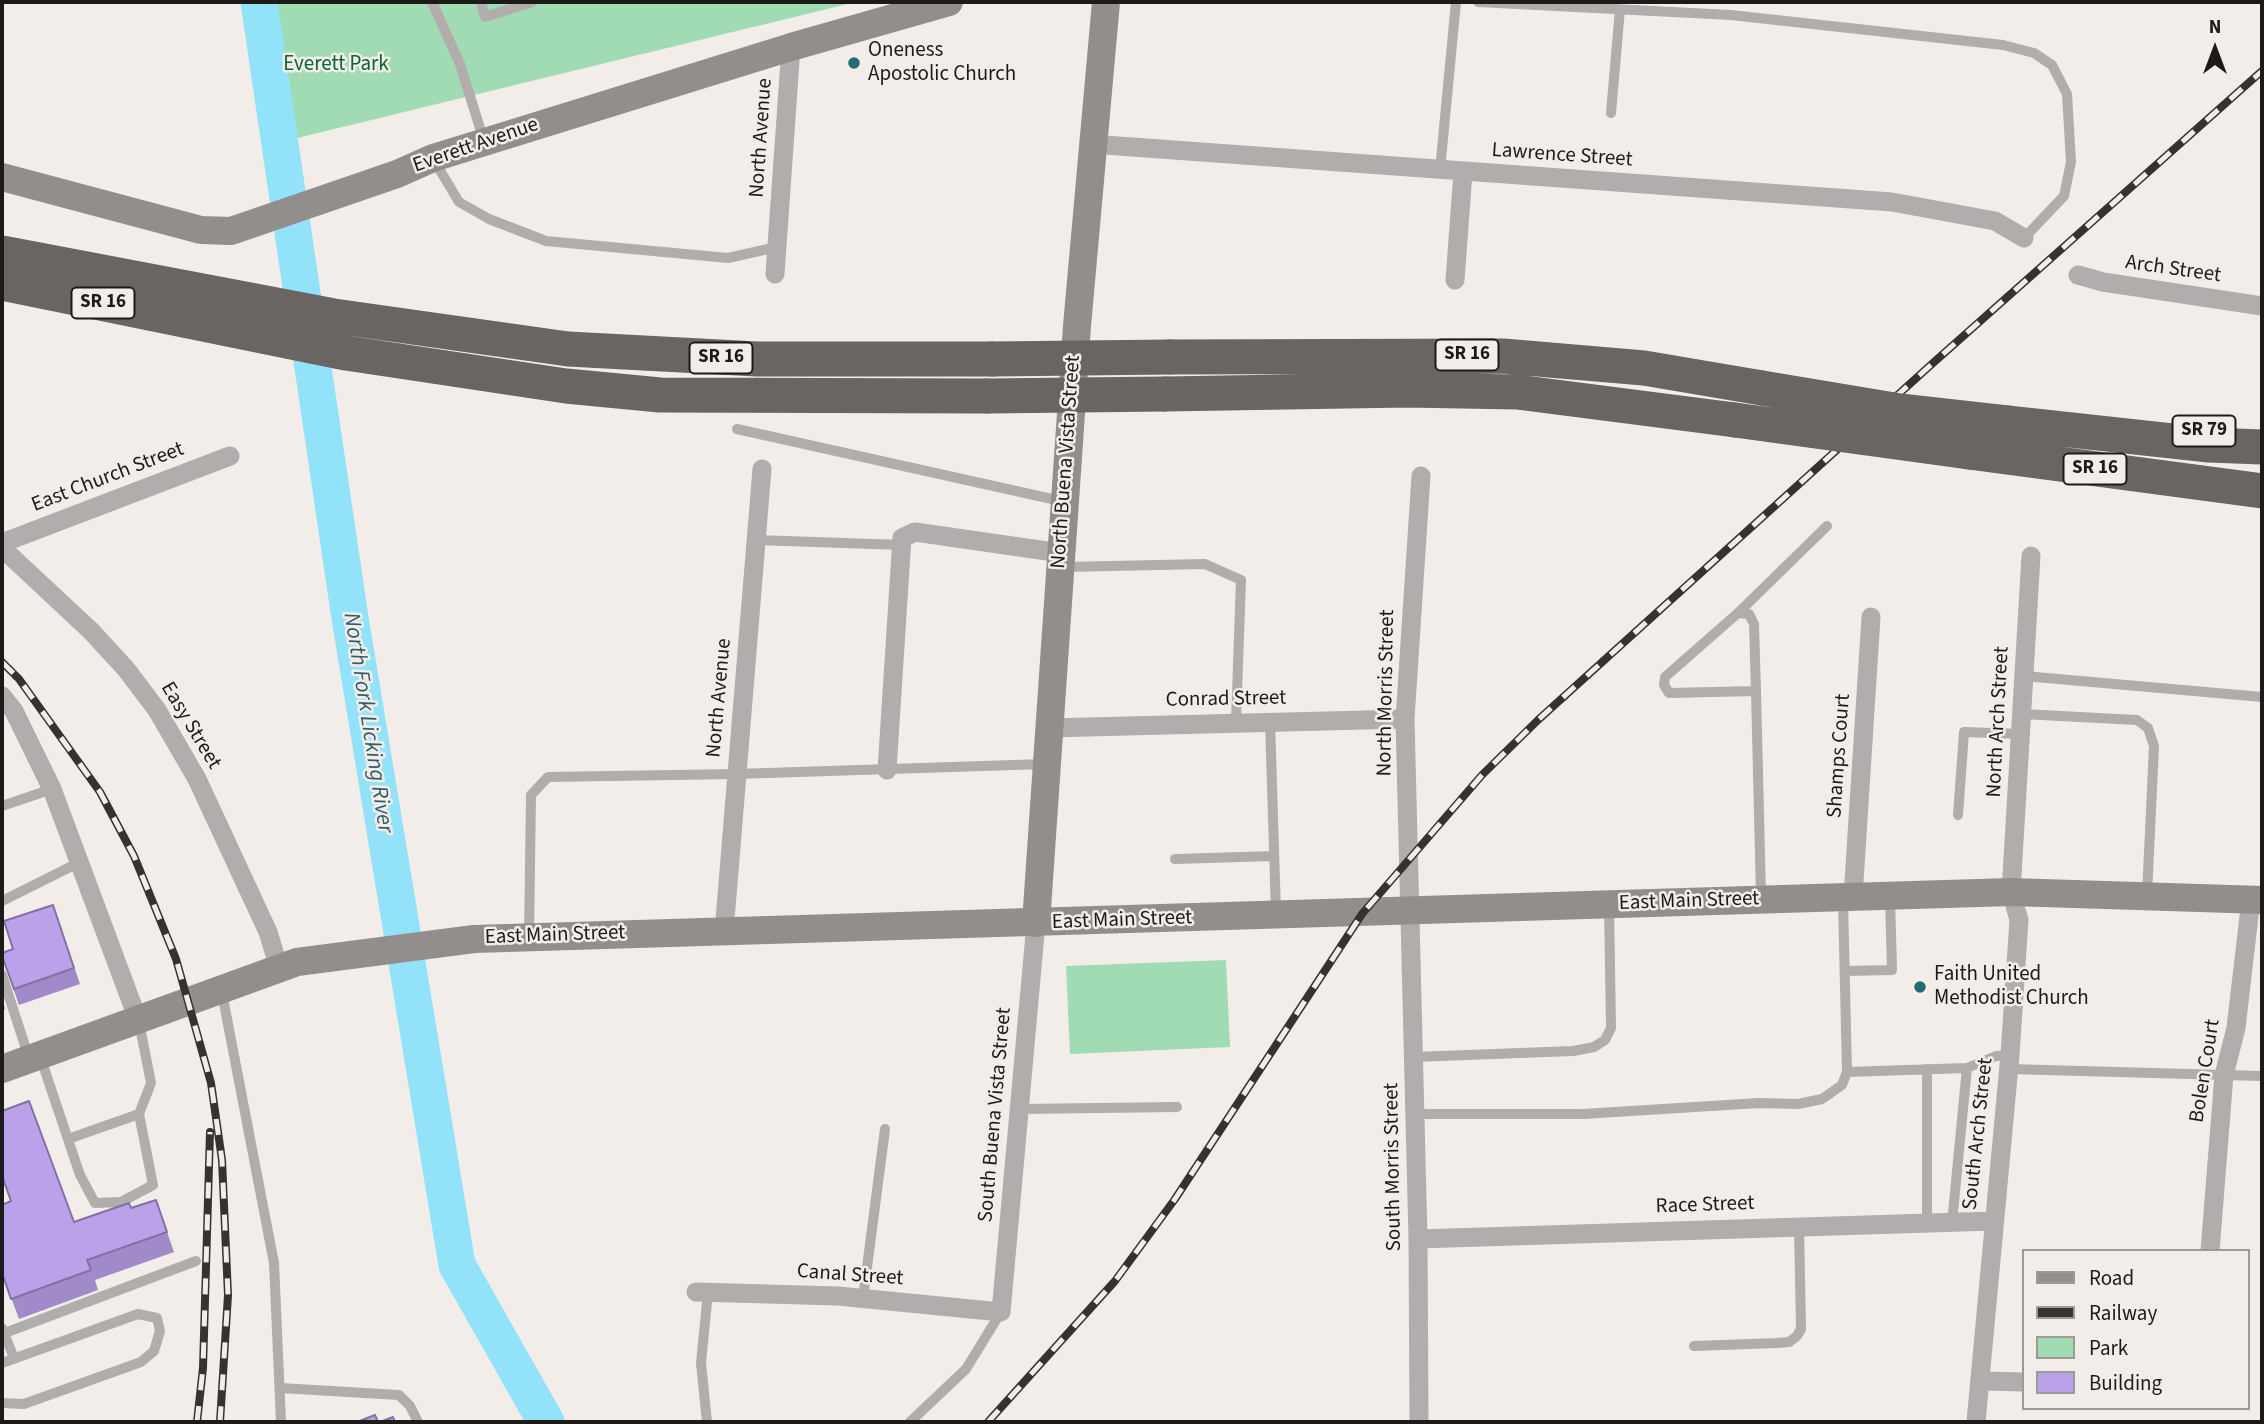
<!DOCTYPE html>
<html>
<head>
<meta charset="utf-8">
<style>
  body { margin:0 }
  #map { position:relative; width:2264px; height:1424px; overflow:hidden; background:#f3ede9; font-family:"Source Sans 3",sans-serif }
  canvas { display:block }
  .frame { position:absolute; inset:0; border:4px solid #1d1b1a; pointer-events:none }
  .legend { position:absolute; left:2022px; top:1249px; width:228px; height:161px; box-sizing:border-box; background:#f3ede9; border:2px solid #9d9996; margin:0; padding:9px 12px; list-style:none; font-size:21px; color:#1d1b1a }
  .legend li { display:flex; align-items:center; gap:14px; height:35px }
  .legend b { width:35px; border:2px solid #9d9996 }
  .north { position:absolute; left:2180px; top:14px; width:70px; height:70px; -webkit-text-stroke:5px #f3ede9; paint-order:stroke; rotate:0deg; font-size:19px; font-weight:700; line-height:28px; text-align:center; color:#1d1b1a }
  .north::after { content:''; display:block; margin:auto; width:24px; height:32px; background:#1d1b1a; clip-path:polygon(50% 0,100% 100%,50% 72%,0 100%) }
</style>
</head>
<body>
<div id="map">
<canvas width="2264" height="1424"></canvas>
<div class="frame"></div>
<ul class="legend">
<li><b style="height:9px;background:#928e8c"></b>Road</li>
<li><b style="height:9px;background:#353332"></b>Railway</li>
<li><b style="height:19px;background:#a0dbb3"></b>Park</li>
<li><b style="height:19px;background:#baa1ea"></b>Building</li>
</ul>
<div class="north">N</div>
</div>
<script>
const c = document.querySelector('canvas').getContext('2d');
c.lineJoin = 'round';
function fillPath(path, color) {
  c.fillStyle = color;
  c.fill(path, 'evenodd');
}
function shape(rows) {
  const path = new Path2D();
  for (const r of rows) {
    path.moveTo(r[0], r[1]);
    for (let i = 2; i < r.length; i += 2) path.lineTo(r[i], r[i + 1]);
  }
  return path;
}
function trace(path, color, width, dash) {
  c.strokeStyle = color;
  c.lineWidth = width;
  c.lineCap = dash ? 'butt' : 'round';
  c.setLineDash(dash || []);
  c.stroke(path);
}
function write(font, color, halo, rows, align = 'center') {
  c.font = font + ' "Source Sans 3",sans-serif';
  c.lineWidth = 5;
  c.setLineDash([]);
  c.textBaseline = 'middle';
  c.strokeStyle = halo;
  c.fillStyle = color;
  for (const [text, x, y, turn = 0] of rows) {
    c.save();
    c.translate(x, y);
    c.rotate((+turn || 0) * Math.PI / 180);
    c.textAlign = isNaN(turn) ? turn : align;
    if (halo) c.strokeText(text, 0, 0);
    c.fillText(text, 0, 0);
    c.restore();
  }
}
fillPath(shape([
  [259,2,856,2,281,142],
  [1226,960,1230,1047,1070,1054,1066,966]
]), '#a0dbb3');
trace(shape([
  [259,2,350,618,457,1265,546,1422]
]), '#92e3fa', 37);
trace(shape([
  [432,2,460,64,484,141],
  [481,2,485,17,532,2],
  [1478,2,1731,15,2003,45,2034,53,2052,65,2067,94,2071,162,2064,196,2024,238],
  [1611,113,1620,9],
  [435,162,459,202,489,219,546,241,728,258,777,247],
  [1440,170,1456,2],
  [737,429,1061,501],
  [756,540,902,545],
  [1064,567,1205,564,1241,580,1236,721],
  [1738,613,1827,526],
  [2024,676,2262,697],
  [1756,691,1669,693,1664,685,1665,677,1738,613,1749,614,1754,624,1756,691,1761,896],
  [2022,714,2137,720,2148,728,2154,746,2147,895],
  [1270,721,1276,913],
  [2,806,52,789],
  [1958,815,1964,732,2021,734],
  [1175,859,1274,856],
  [2,901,80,862],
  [529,934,531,795,548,777,736,774,1044,764],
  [1845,971,1892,970,1890,899],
  [2,975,29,1058],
  [222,993,274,1263,281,1422],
  [1414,1057,1573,1051,1594,1047,1605,1040,1611,1028,1609,905],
  [41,1059,80,1175,95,1203,121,1202,153,1185,139,1114,151,1083,139,1022],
  [1927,1069,1927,1224],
  [2009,1069,2262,1076],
  [1847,1072,1967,1068,1996,1056,2010,1055],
  [1020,1109,1177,1107],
  [1416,1114,1583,1114,1759,1103,1798,1104,1822,1099,1842,1085,1847,1072,1843,901],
  [68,1139,139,1114],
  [1952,1223,1967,1068],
  [863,1298,885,1129],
  [2,1328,14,1358],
  [2,1334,196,1261],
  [1694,1346,1777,1343,1789,1342,1797,1336,1801,1329,1799,1227],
  [2,1363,138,1314,157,1318,160,1331,154,1351,141,1362,24,1404,2,1403],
  [280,1388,399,1395,410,1406,418,1422],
  [707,1422,701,1363,708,1292],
  [910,1422,966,1369,1001,1312]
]), '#b0adac', 10);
trace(shape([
  [1091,144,1892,202,1995,221,2024,238],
  [775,274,791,47],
  [2078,275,2103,282,2262,306],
  [1455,280,1463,172],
  [2,543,230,456],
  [2,548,91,631,126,669,157,710,197,779,268,932,279,968],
  [2,696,14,711,52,789,138,1020],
  [1048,728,1405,719],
  [887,770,902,538,915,532,1061,553],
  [1853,897,1871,617],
  [724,932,762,469],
  [1418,1239,1994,1221],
  [2210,1251,2224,1075,2236,1028,2251,899],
  [696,1292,838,1296,1001,1312,1036,923],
  [1983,1381,2024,1382],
  [1419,1422,1418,1239,1405,719,1421,476],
  [1976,1422,2010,1055,2019,920,2011,892,2031,556]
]), '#b0adac', 19);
trace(shape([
  [2,177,201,230,231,231,397,174,433,158,791,47,949,2],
  [1036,923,1077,326,1106,2],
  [2,1069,297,962,474,939,2011,892,2262,900]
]), '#928e8c', 28);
trace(shape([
  [2,253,334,316,568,349,757,359,992,359],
  [2,283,346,353,566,386,660,395,987,396],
  [1170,357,1503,356,1644,368,1762,388],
  [1165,394,1407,390,1517,392,1735,420],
  [2007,423,2209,445,2262,447],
  [1969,452,2262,491]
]), '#6a6462', 35);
const rail = shape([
  [2,662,19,679,100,792,134,856,176,959,211,1083,222,1160,228,1295,220,1422],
  [197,1422,203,1368,210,1132],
  [988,1422,1115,1281,1175,1199,1362,914,1482,775,1538,720,1933,363,2262,71]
]);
trace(rail, '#353332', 8);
trace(rail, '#f3ede9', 5, [16]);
trace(shape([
  [992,359,1170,357],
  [1762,388,1900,411,2007,423],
  [987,396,1165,394],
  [1735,420,1969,452]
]), '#6a6462', 35);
fillPath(shape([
  [53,905,80,984,19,1005,2,956,13,949],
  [2,997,5,1009,2,1011],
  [156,1200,174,1252,95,1280,98,1290,19,1319,2,1273,74,1222,131,1208]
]), '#a08ac9');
const building = shape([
  [53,905,74,968,14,989,2,956,2,953,13,949,4,921,53,905],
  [29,1101,74,1222,129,1203,131,1208,156,1200,167,1232,87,1260,91,1270,11,1299,2,1273,2,1205,11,1201,2,1176,2,1111,29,1101],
  [375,1415,378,1422,357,1422,375,1415],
  [393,1417,395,1422,380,1422,393,1417]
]);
fillPath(building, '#baa1ea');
trace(building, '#8271a4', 2);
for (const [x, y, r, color] of [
  [854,63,7,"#216d71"],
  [1920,987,7,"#216d71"]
]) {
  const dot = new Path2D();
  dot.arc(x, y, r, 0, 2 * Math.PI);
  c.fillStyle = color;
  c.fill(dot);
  trace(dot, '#f3ede9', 2.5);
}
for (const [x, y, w] of [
  [103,303,63],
  [1467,355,63],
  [721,358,63],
  [2204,431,63],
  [2095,469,63]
]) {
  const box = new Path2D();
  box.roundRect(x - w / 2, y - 15.5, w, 31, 5);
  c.fillStyle = '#f3ede9';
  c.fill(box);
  trace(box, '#1d1b1a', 2);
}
write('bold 19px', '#1d1b1a', null, [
  ["SR 16",103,303],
  ["SR 16",1467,355],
  ["SR 16",721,358],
  ["SR 79",2204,431],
  ["SR 16",2095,469]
]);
write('21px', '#1d1b1a', '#f3ede9', [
  ["Oneness",868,51],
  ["Apostolic Church",868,75],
  ["Faith United",1934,975],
  ["Methodist Church",1934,999]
], 'left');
write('21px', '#066537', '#f3ede9', [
  ["Everett Park",336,65]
]);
write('21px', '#1d1b1a', '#f3ede9', [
  ["North Avenue",762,138,-86],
  ["Everett Avenue",476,146,-19],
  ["Lawrence Street",1562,156,4],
  ["Arch Street",2173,270,8],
  ["North Buena Vista Street",1067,462,-86],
  ["East Church Street",108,478,-21],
  ["North Morris Street",1387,693,-89],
  ["North Avenue",720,698,-85],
  ["Conrad Street",1226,700,-1],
  ["North Arch Street",1999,722,-87],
  ["Easy Street",190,726,59],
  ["Shamps Court",1840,756,-86],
  ["East Main Street",1689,902,-2],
  ["East Main Street",1122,921,-2],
  ["East Main Street",555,936,-2],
  ["Bolen Court",2206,1071,-81],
  ["South Buena Vista Street",996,1115,-85],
  ["South Arch Street",1979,1134,-84],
  ["South Morris Street",1394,1167,-91],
  ["Race Street",1705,1206,-2],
  ["Canal Street",850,1276,4]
]);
write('italic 23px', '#2e5c69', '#f3ede9', [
  ["North Fork Licking River",367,723,81]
]);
</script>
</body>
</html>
